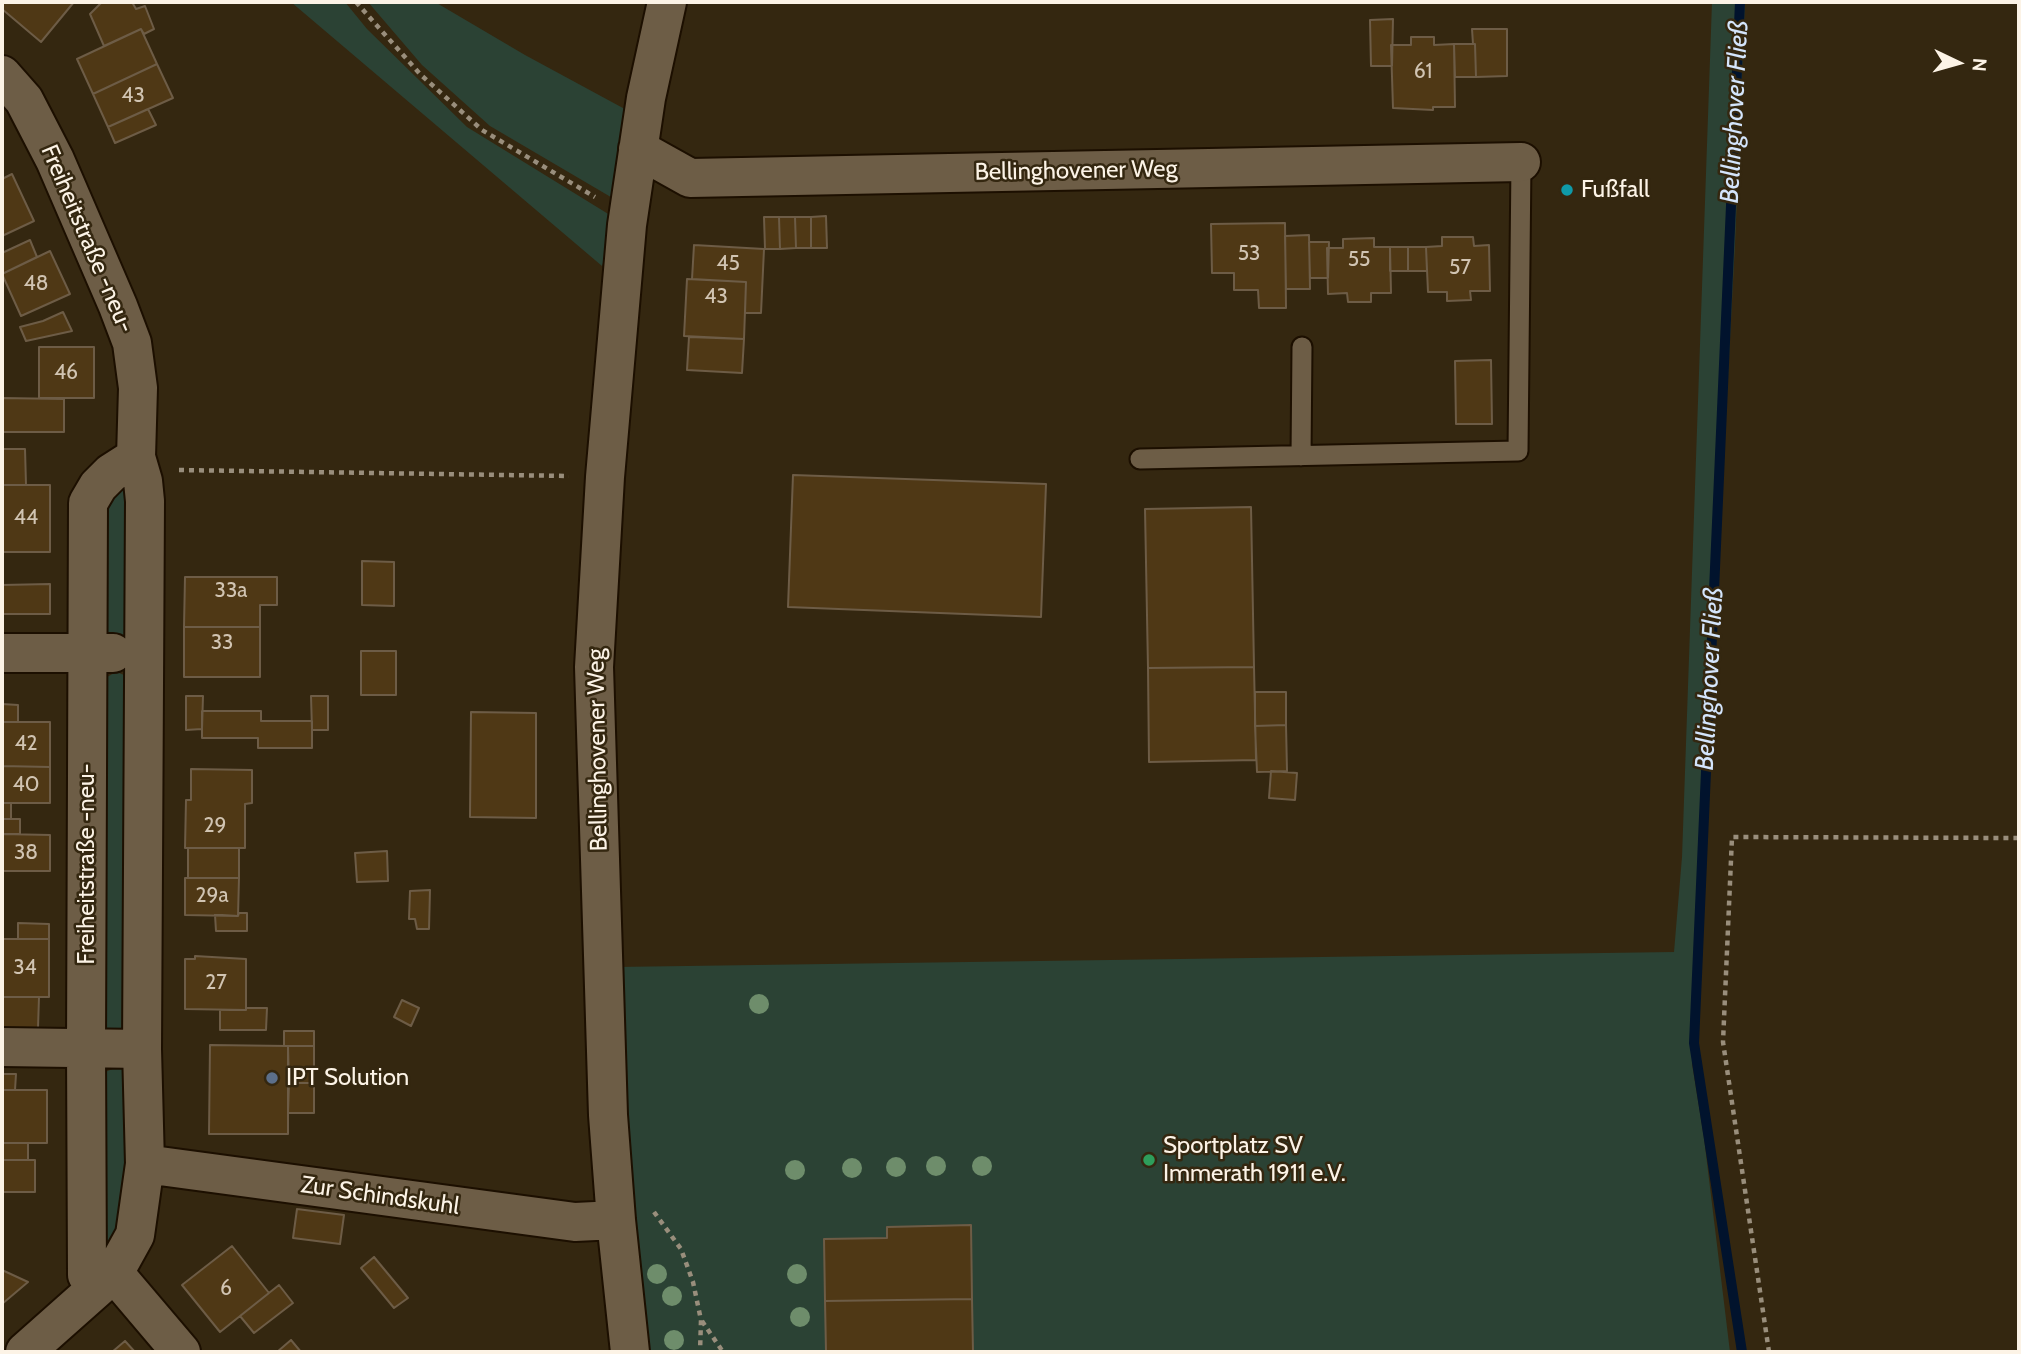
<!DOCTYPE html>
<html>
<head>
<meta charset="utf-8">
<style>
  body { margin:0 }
  #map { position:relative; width:2021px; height:1354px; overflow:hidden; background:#342710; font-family:Cabin,sans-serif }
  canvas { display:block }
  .frame { position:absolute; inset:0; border:4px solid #fcf3e6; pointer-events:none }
  .north { position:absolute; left:1923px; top:28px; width:70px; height:70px; -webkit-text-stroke:5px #342710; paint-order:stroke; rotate:95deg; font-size:19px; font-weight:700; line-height:28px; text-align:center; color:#fcf3e6 }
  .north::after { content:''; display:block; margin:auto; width:24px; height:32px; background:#fcf3e6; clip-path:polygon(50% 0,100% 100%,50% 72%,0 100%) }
</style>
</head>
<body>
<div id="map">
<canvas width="2021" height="1354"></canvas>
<div class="frame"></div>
<div class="north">N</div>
</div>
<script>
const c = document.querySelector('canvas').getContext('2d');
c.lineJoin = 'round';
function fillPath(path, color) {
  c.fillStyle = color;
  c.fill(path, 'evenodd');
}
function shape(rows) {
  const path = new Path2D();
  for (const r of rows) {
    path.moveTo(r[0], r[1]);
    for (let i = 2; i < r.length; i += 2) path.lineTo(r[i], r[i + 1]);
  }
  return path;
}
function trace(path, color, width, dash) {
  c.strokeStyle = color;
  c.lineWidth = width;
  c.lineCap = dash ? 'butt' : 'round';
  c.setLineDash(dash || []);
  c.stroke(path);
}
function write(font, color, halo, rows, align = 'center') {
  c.font = font + ' Cabin,sans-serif';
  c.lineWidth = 5;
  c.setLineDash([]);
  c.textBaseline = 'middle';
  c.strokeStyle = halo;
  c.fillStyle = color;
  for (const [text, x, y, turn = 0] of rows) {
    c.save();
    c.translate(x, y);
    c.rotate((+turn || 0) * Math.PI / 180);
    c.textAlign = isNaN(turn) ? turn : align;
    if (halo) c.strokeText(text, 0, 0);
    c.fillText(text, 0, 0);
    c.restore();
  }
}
fillPath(shape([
  [291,2,345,2,367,29,467,127,618,220,602,266],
  [368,2,435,2,525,55,634,114,621,203,490,126,422,65],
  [1712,2,1745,2,1735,244,1692,1064,1704,1138,1730,1352,638,1352,615,967,1674,952,1682,857],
  [126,481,131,635,118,639,107,635,104,502],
  [116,672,127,676,130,1029,117,1034,105,1029,100,1018,103,684,107,677],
  [115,1068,127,1070,132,1080,124,1226,106,1253,105,1072]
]), '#2b4234');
trace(shape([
  [1740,2,1694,1043,1742,1352]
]), '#01132d', 10);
const building = shape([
  [3,2,74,2,41,42,2,9,3,2],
  [102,2,132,2,136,9,145,6,154,29,144,34,141,29,104,46,90,14,102,2],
  [1393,19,1392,66,1371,66,1370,20,1393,19],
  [141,29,157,64,93,94,77,59,141,29],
  [1472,29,1507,29,1507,76,1476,77,1475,44,1473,44,1472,29],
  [1411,37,1434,37,1434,45,1454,44,1455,107,1433,107,1433,110,1393,108,1391,45,1411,45,1411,37],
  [1454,44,1475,44,1476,77,1455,77,1454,44],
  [157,64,173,98,108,127,93,94,157,64],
  [148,109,156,125,115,143,108,127,148,109],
  [12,174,34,221,2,236,2,179,12,174],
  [826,216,827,248,811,248,811,217,826,216],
  [764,217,779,217,780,249,765,249,764,217],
  [779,217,795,217,796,248,780,249,779,217],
  [795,217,811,217,811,248,796,248,795,217],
  [1285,223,1286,308,1259,308,1258,290,1234,290,1234,273,1212,273,1211,224,1285,223],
  [1309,235,1310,289,1286,289,1285,236,1309,235],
  [1442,237,1473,237,1474,246,1489,245,1490,291,1470,291,1471,300,1447,301,1447,292,1428,292,1426,247,1442,246,1442,237],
  [1374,238,1374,247,1390,247,1391,293,1371,293,1371,302,1348,302,1347,293,1328,294,1327,248,1343,248,1343,239,1374,238],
  [30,240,37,257,2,274,2,253,30,240],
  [1309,242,1329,242,1328,278,1310,278,1309,242],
  [694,245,764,249,761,313,745,313,746,282,692,279,694,245],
  [1390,247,1408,247,1408,271,1390,271,1390,247],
  [1408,247,1426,247,1427,271,1408,271,1408,247],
  [50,251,70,294,21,316,2,274,50,251],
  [687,279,746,282,744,339,684,336,687,279],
  [63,312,72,331,26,341,20,327,43,321,63,312],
  [689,337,744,339,742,373,687,370,689,337],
  [39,347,94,347,94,398,39,398,39,347],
  [1491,360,1492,424,1456,424,1455,361,1491,360],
  [2,398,64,399,64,432,2,432,2,398],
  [2,449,25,449,26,485,2,485,2,449],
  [793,475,1046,484,1041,617,788,607,793,475],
  [2,485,50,485,50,552,2,552,2,485],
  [1251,507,1254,667,1148,668,1145,509,1251,507],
  [362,561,394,562,394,606,362,605,362,561],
  [185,577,277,577,277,605,260,605,260,627,184,627,185,577],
  [50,584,50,614,2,614,2,585,50,584],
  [184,627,260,627,260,677,184,677,184,627],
  [361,651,396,651,396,695,361,695,361,651],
  [1254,667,1256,760,1149,762,1148,668,1254,667],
  [1255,692,1286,692,1286,725,1255,726,1255,692],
  [186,696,203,696,202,729,186,730,186,696],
  [311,696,328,696,328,730,312,730,311,696],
  [2,704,18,705,18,722,2,722,2,704],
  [202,711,261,711,261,721,312,721,312,748,258,748,258,738,202,738,202,711],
  [471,712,536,713,536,818,470,817,471,712],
  [2,722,50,722,50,767,2,766,2,722],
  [1286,725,1287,771,1257,772,1255,726,1286,725],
  [2,766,50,767,50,803,2,803,2,766],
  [191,769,252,770,252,803,245,804,245,848,185,848,186,800,191,800,191,769],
  [1271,771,1297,773,1295,800,1269,798,1271,771],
  [2,803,11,803,11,819,2,819,2,803],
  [2,819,20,819,20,834,2,834,2,819],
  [2,834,50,835,50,871,2,871,2,834],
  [188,848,239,848,239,878,188,878,188,848],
  [387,851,388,881,357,882,355,853,387,851],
  [185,878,239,878,238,916,185,915,185,878],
  [430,890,429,929,417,929,415,919,409,919,410,891,430,890],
  [239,913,247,913,247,931,216,931,215,915,238,916,239,913],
  [18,923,49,924,49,939,18,939,18,923],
  [2,939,49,939,49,997,2,997,2,939],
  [195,956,246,959,246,1010,185,1009,185,959,195,959,195,956],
  [2,997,39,997,38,1028,2,1028,2,997],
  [402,1000,419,1008,411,1026,394,1017,402,1000],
  [246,1008,267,1008,266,1030,220,1030,220,1010,246,1010,246,1008],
  [284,1031,314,1031,314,1046,284,1046,284,1031],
  [210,1045,288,1046,288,1134,209,1134,210,1045],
  [288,1046,314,1046,314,1083,289,1083,288,1046],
  [2,1074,16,1074,15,1090,2,1090,2,1074],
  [289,1083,314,1083,314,1113,288,1113,289,1083],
  [2,1090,47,1090,47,1143,2,1143,2,1090],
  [2,1143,28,1143,28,1160,2,1160,2,1143],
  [2,1160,35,1160,35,1192,2,1192,2,1160],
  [297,1209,344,1215,340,1244,293,1238,297,1209],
  [971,1225,972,1299,825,1301,824,1239,887,1238,887,1227,971,1225],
  [232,1246,269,1293,220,1332,182,1285,232,1246],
  [374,1257,408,1298,394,1308,361,1268,374,1257],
  [2,1270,28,1282,2,1304,2,1270],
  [279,1285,293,1303,254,1333,240,1316,279,1285],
  [972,1299,973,1352,826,1352,825,1301,972,1299],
  [291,1340,301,1352,277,1352,291,1340],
  [125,1341,135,1352,112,1352,125,1341]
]);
fillPath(building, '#4f3815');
trace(building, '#6d5c46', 2);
const lane = shape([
  [1301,456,1302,347],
  [1140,459,1518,451,1521,162]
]);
const street = shape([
  [2,75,24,100,55,160,118,306,132,343,138,388,136,457,143,481,145,501,142,1049,145,1164,135,1235,114,1273,25,1352],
  [638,149,690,178,1521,162],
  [2,653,113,653],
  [2,1047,142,1049],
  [145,1164,575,1222,616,1220],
  [114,1273,181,1352],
  [97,1288,87,1275,86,1049,88,503,98,486,111,473,136,457],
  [630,1352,616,1220,608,1115,594,667,605,477,627,225,646,98,667,2]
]);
trace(lane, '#1c0f00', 23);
trace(street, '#1c0f00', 42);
trace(shape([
  [356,2,420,74,482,130,595,197],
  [179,470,569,476],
  [654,1212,681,1249,693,1282,701,1320,700,1352],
  [702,1321,723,1352],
  [1769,1352,1723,1042,1732,837,2019,838]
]), '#998e7c', 4.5, [5, 5]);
trace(lane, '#6d5d46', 19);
trace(street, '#6d5d46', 38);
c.fillStyle = '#6e8d6b';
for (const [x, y] of [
  [759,1004],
  [936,1166],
  [982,1166],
  [896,1167],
  [852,1168],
  [795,1170],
  [657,1274],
  [797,1274],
  [672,1296],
  [800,1317],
  [674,1340]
]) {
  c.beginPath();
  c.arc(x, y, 10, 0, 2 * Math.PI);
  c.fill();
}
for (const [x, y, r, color] of [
  [1567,190,7,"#0f9aa8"],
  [272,1078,7,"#5c6f8a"],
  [1149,1160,7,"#2e9e5b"]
]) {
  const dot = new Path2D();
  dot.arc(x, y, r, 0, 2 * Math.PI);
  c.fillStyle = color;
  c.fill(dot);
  trace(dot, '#342710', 2.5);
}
write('21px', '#d1c4b2', null, [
  ["61",1423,72],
  ["43",133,96],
  ["53",1249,254],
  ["55",1359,260],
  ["45",728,264],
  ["57",1460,268],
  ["48",36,284],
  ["43",716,297],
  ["46",66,373],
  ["44",26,518],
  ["33a",231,591],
  ["33",222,643],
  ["42",26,744],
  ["40",26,785],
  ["29",215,826],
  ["38",26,853],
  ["29a",212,896],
  ["34",25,968],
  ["27",216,983],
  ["6",226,1289]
]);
write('24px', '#fcf3e6', '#342710', [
  ["Bellinghovener Weg",1076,171,-1],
  ["Freiheitstraße -neu-",87,239,67],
  ["Bellinghovener Weg",598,750,-91],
  ["Freiheitstraße -neu-",87,864,-90],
  ["Zur Schindskuhl",380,1196,8]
]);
write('24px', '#fcf3e6', '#342710', [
  ["Fußfall",1581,190],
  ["IPT Solution",286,1078],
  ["Sportplatz SV",1163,1146],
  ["Immerath 1911 e.V.",1163,1174]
], 'left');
write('italic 26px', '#d4e5fc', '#342710', [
  ["Bellinghover Fließ",1735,112,-87],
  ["Bellinghover Fließ",1710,679,-87]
]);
</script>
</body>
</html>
